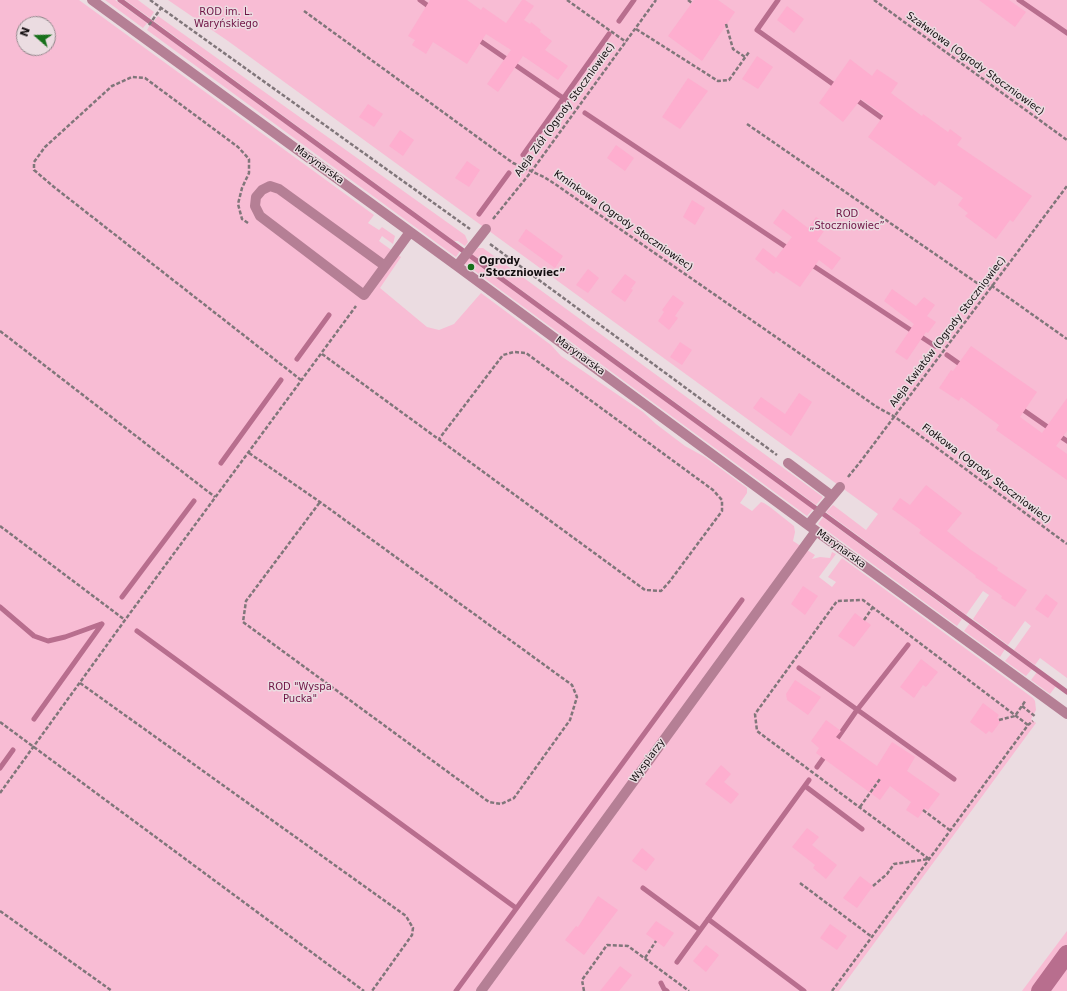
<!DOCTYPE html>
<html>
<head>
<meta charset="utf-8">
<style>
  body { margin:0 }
  #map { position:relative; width:1067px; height:991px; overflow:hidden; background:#ebdce1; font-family:"DejaVu Sans",sans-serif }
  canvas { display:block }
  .north { position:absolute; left:16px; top:16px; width:40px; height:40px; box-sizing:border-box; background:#ebdce1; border:1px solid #94898d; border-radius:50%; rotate:290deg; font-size:11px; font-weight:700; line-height:16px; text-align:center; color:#120d0f }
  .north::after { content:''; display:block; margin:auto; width:14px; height:18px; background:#18701b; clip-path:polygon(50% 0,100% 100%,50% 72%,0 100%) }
</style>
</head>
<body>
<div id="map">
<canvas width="1067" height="991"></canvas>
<div class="north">N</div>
</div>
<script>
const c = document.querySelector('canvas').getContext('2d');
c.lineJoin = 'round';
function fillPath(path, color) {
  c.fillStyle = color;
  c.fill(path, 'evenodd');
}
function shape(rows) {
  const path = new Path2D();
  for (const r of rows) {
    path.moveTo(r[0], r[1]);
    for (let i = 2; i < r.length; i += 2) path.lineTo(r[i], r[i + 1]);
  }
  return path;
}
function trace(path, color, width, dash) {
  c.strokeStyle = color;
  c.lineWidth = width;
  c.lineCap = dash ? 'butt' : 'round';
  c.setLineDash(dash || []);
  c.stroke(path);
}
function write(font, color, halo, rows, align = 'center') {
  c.font = font + ' "DejaVu Sans",sans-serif';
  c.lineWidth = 3;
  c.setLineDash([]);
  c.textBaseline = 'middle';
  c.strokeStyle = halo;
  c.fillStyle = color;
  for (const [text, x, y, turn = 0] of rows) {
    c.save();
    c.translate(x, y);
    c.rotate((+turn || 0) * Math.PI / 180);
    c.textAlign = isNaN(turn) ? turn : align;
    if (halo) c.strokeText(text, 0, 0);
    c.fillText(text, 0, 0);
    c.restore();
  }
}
fillPath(shape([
  [0,0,79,0,374,215,368,223,379,230,382,227,395,236,393,244,382,236,379,241,401,257,380,288,427,327,439,330,454,324,481,293,551,345,561,356,643,412,656,424,685,446,705,457,747,488,747,493,740,503,752,511,761,502,764,503,770,507,794,526,795,532,793,541,815,555,812,559,820,557,830,558,832,552,836,554,819,577,832,587,836,582,828,577,842,558,1033,698,1035,701,1036,710,1034,714,1031,719,1036,723,839,991,0,991],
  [24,24,48,24,48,48,24,48],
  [105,0,115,0,147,23,143,28],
  [125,0,138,0,154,12,150,18],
  [168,0,1067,0,1067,678,1040,658,1035,665,1014,650,1031,626,1025,621,1008,645,973,619,989,595,983,591,966,615,826,512,833,505,866,530,878,514,228,41],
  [158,16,465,235,468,242,465,246,458,241,454,241,154,21],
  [150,25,460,251,456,257,147,30],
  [478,248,483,248,823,497,816,505,472,254],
  [469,258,813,509,807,516,464,263],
  [823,517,962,619,957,626,818,524],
  [970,623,1005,649,1000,657,964,631],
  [1011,654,1032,669,1026,676,1005,661],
  [1037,672,1056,686,1050,694,1031,680],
  [1067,931,1067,991,1022,991]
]), '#f8bcd4');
trace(shape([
  [120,0,1067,692],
  [420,0,431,8],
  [778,0,757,30,837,87],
  [1019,0,1067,33],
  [619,21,634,0],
  [476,38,566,100],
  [854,98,886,121],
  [585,113,789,249],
  [523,155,609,34],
  [479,214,509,173],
  [809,263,935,346],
  [947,355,964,367],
  [297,359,329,315],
  [1019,407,1052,430],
  [1058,435,1067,441],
  [221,463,281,380],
  [122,597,194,501],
  [0,607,34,636,48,641,65,637,101,624],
  [137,631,516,908],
  [799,668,954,779],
  [34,719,102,624],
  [834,743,857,710,908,645],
  [817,767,827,753],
  [0,768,13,750],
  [805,786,862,829],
  [643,888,700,930],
  [708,919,804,991],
  [677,962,809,780],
  [661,983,664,989,667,991],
  [456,991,742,600]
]), '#b86e8e', 5);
trace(shape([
  [1040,991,1067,954]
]), '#b86e8e', 18);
fillPath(shape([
  [430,0,467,0,481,10,483,7,506,23,522,0,525,0,534,6,524,20,530,24,531,22,541,30,540,32,552,41,545,50,568,66,558,80,523,56,498,92,487,84,511,50,486,34,467,64,433,42,426,54,412,45,415,40,408,36],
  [694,0,718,0,735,12,702,61,668,36],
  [979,0,1009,0,1026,12,1015,27],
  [787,6,804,19,794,33,777,20],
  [757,56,773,67,758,89,742,79],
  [850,59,872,76,877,69,898,83,891,93,922,116,923,114,948,132,950,129,962,138,957,145,1032,196,1013,222,1010,220,996,239,965,216,968,213,958,205,963,198,939,181,935,186,868,137,884,115,861,99,843,122,819,103],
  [688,78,708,91,680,129,662,117],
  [368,104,383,114,374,127,359,117],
  [400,130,414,140,403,156,389,146],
  [616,145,634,158,625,171,607,158],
  [467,161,480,170,469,187,455,178],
  [692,200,705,208,695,225,683,217],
  [783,209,808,228,816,217,828,225,817,241,841,258,832,270,819,260,800,287,776,271,774,274,755,259,763,248,776,258,792,237,773,223],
  [526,229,563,256,555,268,518,241],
  [588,269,599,278,588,293,576,285],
  [625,274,636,282,631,289,633,290,625,302,611,292],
  [892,289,916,306,924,297,935,305,927,316,936,322,928,333,926,332,907,360,895,352,914,324,884,301],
  [673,295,684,303,675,316,678,318,669,330,658,321,664,312,662,310],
  [680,342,692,350,682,365,670,357],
  [971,346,1037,392,1020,417,1042,433,1067,398,1067,431,1056,446,1067,454,1067,480,996,430,999,425,961,397,959,401,939,388,951,370,953,371],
  [799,393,812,402,791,436,753,408,761,397,785,414],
  [926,485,962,513,947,531,971,550,998,568,997,570,1027,590,1015,607,1001,598,1002,596,975,577,976,576,919,533,921,530,892,509,900,498,910,505],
  [803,586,818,596,805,615,791,604],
  [1046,594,1058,603,1048,618,1035,609],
  [855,613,871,625,854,647,838,636],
  [921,659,938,672,926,687,923,685,914,698,900,687],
  [795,680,821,697,808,715,787,700,786,694],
  [983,703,999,715,997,718,1001,721,992,733,989,731,986,734,970,722],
  [826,720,841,731,836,737,877,766,892,742,915,757,907,771,940,794,928,810,925,808,918,818,906,810,911,802,890,786,880,800,816,753,819,748,811,741],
  [721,765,731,774,724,782,739,794,731,804,705,784],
  [807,828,819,837,812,845,837,865,826,879,813,868,815,865,792,847],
  [642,848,655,859,646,871,632,861],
  [860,876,873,886,857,908,843,898],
  [598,896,618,910,584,955,565,940,576,926,578,927],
  [656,921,674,933,664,947,646,934],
  [830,924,847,936,837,950,820,938],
  [706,945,719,955,706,972,693,961],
  [620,966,632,975,619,991,600,991]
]), '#feaecf');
trace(shape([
  [150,0,470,229],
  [567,0,626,42],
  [688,0,692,3],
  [874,0,1067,140],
  [304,11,513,163,544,177,555,184,877,407,895,417,1067,544],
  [726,24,733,49,745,57],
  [149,25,161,8],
  [636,29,718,81,729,80,749,52],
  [747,124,977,283,992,286,1067,339],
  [493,219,531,172,656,0],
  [248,223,242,219,238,204,242,188,249,173,249,159,238,147,145,78,132,77,112,86,45,147,34,162,34,170,54,187,301,380],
  [490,244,777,455],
  [0,331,215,497],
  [322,354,645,590,661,591,670,581,722,511,722,500,713,490,526,353,514,352,503,355,439,439],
  [249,453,320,502,572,685,577,697,570,720,514,798,501,804,489,802,243,622,246,601,320,502],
  [848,477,861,461,1067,186],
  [0,526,125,620],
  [864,620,873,607],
  [80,683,406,916,413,928,412,935,372,991],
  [1022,706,1036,717],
  [999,720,1015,716,1026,700],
  [0,722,364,991],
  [0,793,125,620,356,306],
  [860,807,880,779],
  [923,810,951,831],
  [929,859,757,731,755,714,837,601,863,600,1028,725],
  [800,883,872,937],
  [873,886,887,874,894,864,929,859],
  [0,911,112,991],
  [645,958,656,941],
  [584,991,582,980,607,945,628,946,689,991],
  [832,991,1028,725,1033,721]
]), '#80767a', 2.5, [4, 2]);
trace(shape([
  [92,0,457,266,808,525,1067,714],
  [385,266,279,189,270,186,262,190,256,197,255,206,260,216,364,295,410,232],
  [457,266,486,229],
  [788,463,832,496],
  [808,525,840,487],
  [481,991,816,531]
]), '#b57f95', 10);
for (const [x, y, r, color] of [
  [471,267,4,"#18701b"]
]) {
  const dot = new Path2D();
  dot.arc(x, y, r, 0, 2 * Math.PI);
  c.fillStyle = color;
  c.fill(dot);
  trace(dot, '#ebdce1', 1.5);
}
write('10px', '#6e1445', '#ebdce1', [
  ["ROD im. L.",226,12],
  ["Waryńskiego",226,24],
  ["ROD",847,214],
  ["„Stoczniowiec”",847,226],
  ["ROD \"Wyspa",300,687],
  ["Pucka\"",300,699]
]);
write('10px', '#120d0f', '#ebdce1', [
  ["Szałwiowa (Ogrody Stoczniowiec)",975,64,36],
  ["Aleja Ziół (Ogrody Stoczniowiec)",565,110,-54],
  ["Marynarska",319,165,36],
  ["Kminkowa (Ogrody Stoczniowiec)",623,221,35],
  ["Aleja Kwiatów (Ogrody Stoczniowiec)",948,332,-53],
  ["Marynarska",580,356,36],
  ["Fiołkowa (Ogrody Stoczniowiec)",986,474,37],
  ["Marynarska",841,549,36],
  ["Wyspiarzy",648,761,-54]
]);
write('bold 10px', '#120d0f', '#ebdce1', [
  ["Ogrody",479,261],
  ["„Stoczniowiec”",479,273]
], 'left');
</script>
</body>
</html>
